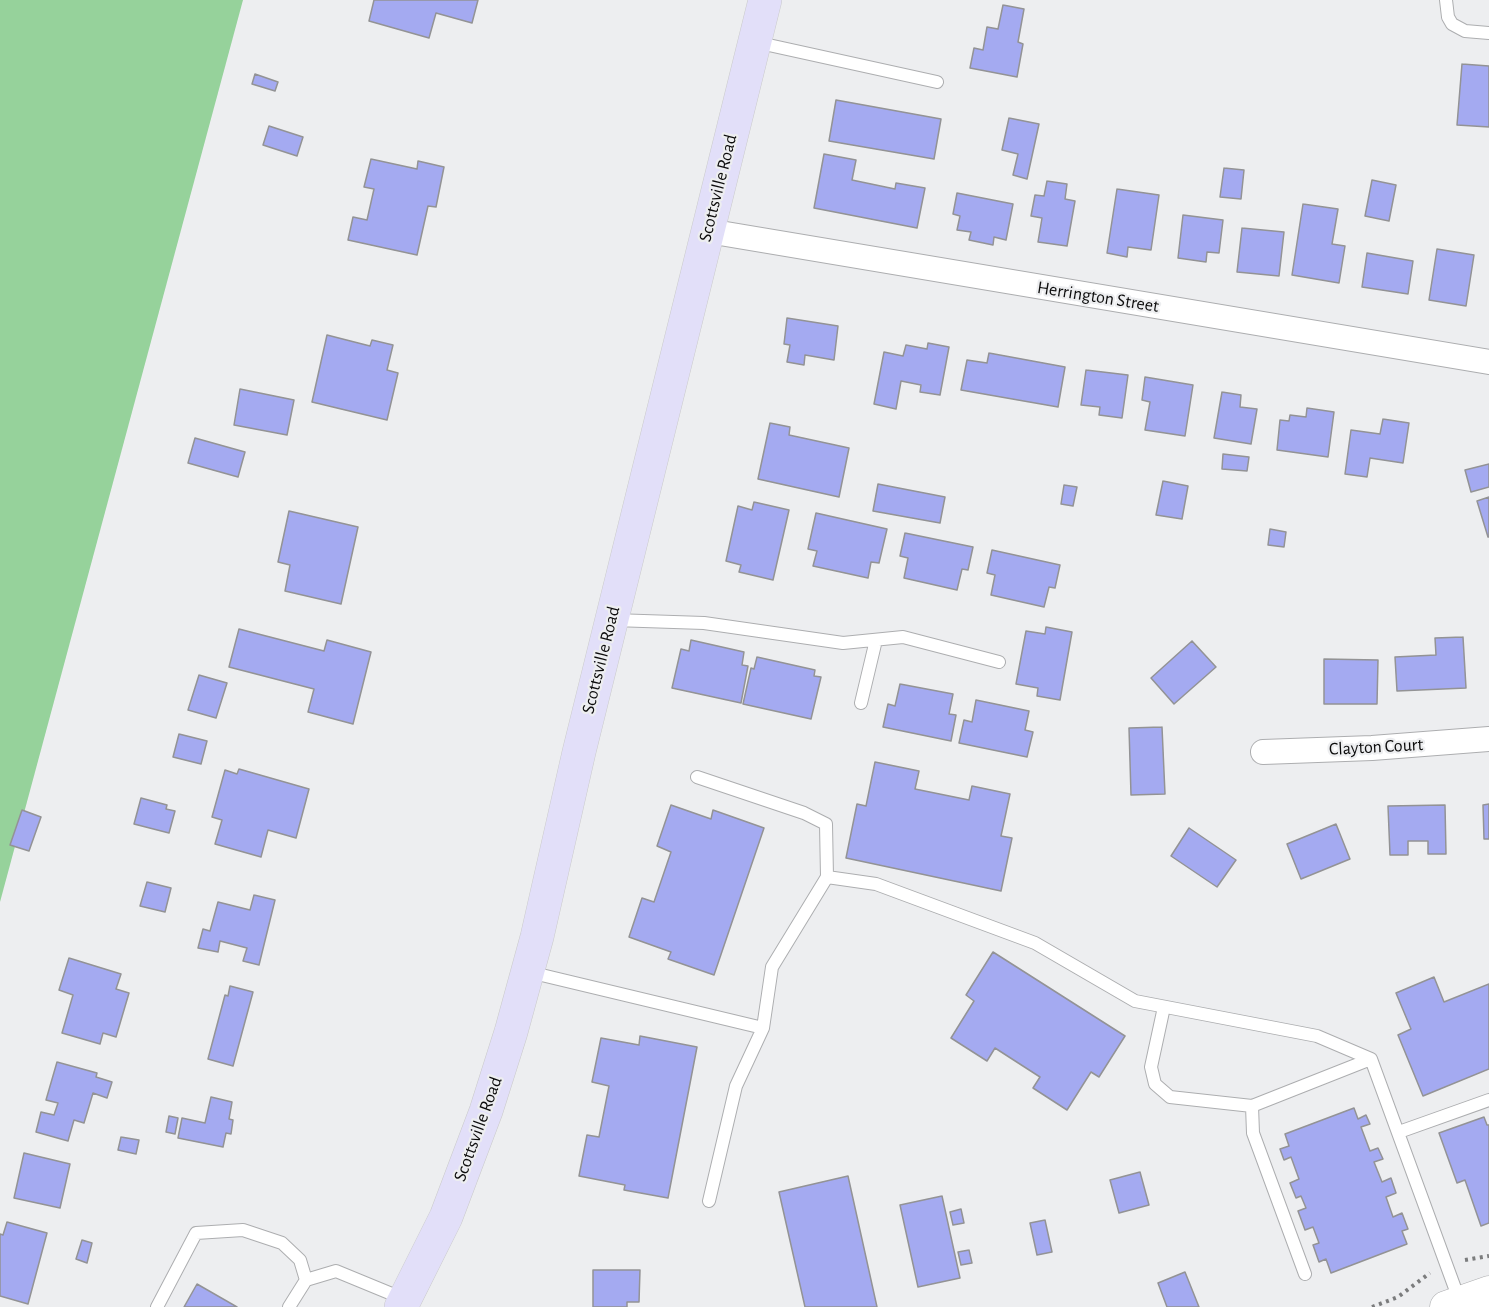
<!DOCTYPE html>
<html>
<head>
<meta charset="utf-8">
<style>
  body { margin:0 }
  canvas { display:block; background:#edeef0 }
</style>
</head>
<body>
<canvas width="1489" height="1307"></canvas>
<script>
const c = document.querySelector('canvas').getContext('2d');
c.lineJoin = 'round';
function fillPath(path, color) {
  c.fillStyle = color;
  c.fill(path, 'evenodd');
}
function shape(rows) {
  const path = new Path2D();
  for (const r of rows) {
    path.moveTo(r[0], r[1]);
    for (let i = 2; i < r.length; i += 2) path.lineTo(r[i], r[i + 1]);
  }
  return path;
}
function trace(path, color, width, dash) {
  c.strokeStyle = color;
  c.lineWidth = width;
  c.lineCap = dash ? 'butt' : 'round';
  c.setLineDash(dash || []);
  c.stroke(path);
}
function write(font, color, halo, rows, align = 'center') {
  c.font = font + ' "Alegreya Sans",sans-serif';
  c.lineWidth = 4.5;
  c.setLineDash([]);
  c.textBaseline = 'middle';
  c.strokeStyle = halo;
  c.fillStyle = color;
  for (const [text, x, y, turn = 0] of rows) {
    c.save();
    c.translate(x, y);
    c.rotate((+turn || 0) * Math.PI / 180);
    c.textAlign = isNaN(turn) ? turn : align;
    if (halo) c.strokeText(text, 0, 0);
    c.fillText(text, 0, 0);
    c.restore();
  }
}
fillPath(shape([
  [0,0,243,0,0,902]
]), '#96d29b');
const building = shape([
  [374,0,478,0,472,23,436,13,429,38,369,21,374,0],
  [1003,5,1024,9,1018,42,1023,44,1017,77,970,68,974,48,983,50,987,27,998,29,1003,5],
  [1462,64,1489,66,1489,127,1457,125,1462,64],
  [255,74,278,82,275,91,252,84,255,74],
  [836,100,941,119,934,159,829,141,836,100],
  [1009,118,1039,124,1027,179,1013,175,1018,154,1002,150,1009,118],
  [269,126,303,137,297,156,263,145,269,126],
  [824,154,856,160,852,180,895,189,896,183,925,188,917,228,814,208,824,154],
  [371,159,417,169,418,161,444,167,436,207,428,206,417,255,348,240,353,217,367,220,374,189,364,187,371,159],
  [1224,168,1244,170,1241,199,1220,197,1224,168],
  [1372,180,1396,185,1389,221,1365,216,1372,180],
  [1047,181,1067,184,1065,199,1075,201,1067,246,1038,242,1042,218,1031,216,1035,195,1044,196,1047,181],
  [1117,189,1159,195,1151,250,1128,247,1127,257,1107,253,1117,189],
  [957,193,1013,204,1006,240,994,237,993,245,969,240,971,232,957,230,960,216,953,214,957,193],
  [1303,204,1338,209,1332,244,1345,246,1339,283,1292,275,1303,204],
  [1183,215,1223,220,1219,253,1207,252,1206,262,1178,258,1183,215],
  [1242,228,1284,232,1279,276,1237,272,1242,228],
  [1437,249,1474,255,1466,306,1429,300,1437,249],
  [1367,253,1413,261,1408,294,1362,287,1367,253],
  [787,318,838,326,834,360,805,355,804,365,787,362,790,345,784,344,787,318],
  [327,335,370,346,372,340,393,345,387,370,398,373,387,420,312,402,327,335],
  [928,343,949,347,940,395,920,392,921,385,901,381,896,409,874,404,884,352,903,356,906,345,927,349,928,343],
  [989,353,1065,367,1058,407,961,390,967,360,987,363,989,353],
  [1086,370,1128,375,1122,418,1099,415,1100,407,1081,405,1086,370],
  [1145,377,1193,385,1185,436,1145,430,1150,402,1142,400,1145,377],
  [240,389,294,400,287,435,234,425,240,389],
  [1222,392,1241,395,1240,407,1257,409,1251,444,1214,438,1222,392],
  [1307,408,1334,412,1328,457,1277,450,1280,420,1289,421,1290,415,1306,417,1307,408],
  [1383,419,1409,423,1403,463,1370,458,1367,477,1345,474,1351,430,1380,434,1383,419],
  [770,423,790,427,789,435,849,448,839,497,758,479,770,423],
  [195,438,245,452,238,477,188,463,195,438],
  [1223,454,1249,457,1247,471,1222,469,1223,454],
  [1489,464,1489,487,1471,492,1465,470,1489,464],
  [1163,481,1188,486,1182,519,1156,515,1163,481],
  [878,484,945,497,940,523,873,511,878,484],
  [1064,485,1077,487,1073,506,1061,504,1064,485],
  [1489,497,1489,537,1488,537,1477,501,1489,497],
  [754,502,789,510,773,580,739,572,741,565,726,561,738,506,752,510,754,502],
  [289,511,358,527,341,604,285,591,290,565,278,562,289,511],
  [816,513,887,529,879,563,871,562,868,578,813,566,817,551,808,549,816,513],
  [1270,529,1286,532,1284,547,1268,545,1270,529],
  [905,533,973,547,968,570,962,569,957,590,904,578,908,558,900,556,905,533],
  [992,550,1060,565,1055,588,1049,587,1044,607,991,595,995,575,987,573,992,550],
  [1046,627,1072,632,1060,700,1037,696,1038,688,1016,684,1026,631,1045,634,1046,627],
  [239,629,324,651,327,640,371,652,353,724,308,712,314,689,229,667,239,629],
  [1463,637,1466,688,1397,691,1395,657,1436,655,1435,638,1463,637],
  [691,640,744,652,742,665,748,666,741,703,672,688,681,649,689,651,691,640],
  [1192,641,1216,667,1174,704,1151,678,1192,641],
  [757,657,815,670,814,676,821,677,811,719,743,704,751,668,754,669,757,657],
  [1324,659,1378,660,1377,704,1324,704,1324,659],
  [199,675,227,683,216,718,188,710,199,675],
  [900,684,953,694,949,714,956,715,951,741,883,727,888,704,895,706,900,684],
  [976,700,1029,711,1025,730,1033,732,1027,757,959,743,964,720,972,722,976,700],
  [1162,727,1165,794,1131,795,1129,728,1162,727],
  [179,734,207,741,201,764,173,757,179,734],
  [875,762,919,771,915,789,969,800,972,786,1010,794,1001,836,1012,838,1001,891,846,858,857,804,866,806,875,762],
  [239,769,309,789,296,838,268,830,261,857,215,844,222,820,212,817,225,770,237,774,239,769],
  [141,798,167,805,166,809,175,811,169,833,134,824,141,798],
  [1489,804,1489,839,1484,839,1483,805,1489,804],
  [671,805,711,819,713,810,764,828,714,975,668,959,671,952,629,937,642,898,654,902,671,852,657,846,671,805],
  [1445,805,1446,854,1428,854,1428,841,1408,841,1408,855,1390,855,1388,806,1445,805],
  [22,810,41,817,29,851,10,845,22,810],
  [1336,824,1350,859,1301,879,1287,844,1336,824],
  [1189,828,1236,860,1217,887,1171,856,1189,828],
  [147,882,171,888,165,912,140,906,147,882],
  [254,895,275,900,259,965,243,961,247,948,220,941,218,952,198,948,203,929,210,931,218,902,250,910,254,895],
  [993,952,1125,1036,1099,1077,1091,1072,1067,1110,1033,1088,1040,1077,995,1048,987,1061,951,1038,974,1001,966,995,993,952],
  [69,958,121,974,116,989,129,993,116,1037,103,1033,100,1044,62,1033,73,995,59,990,69,958],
  [1434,977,1444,1002,1489,984,1489,1069,1423,1096,1398,1035,1411,1029,1396,993,1434,977],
  [230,986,253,992,233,1066,208,1059,225,995,228,996,230,986],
  [640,1036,697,1047,668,1198,624,1190,625,1185,579,1176,587,1135,599,1137,609,1086,592,1082,601,1038,639,1045,640,1036],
  [57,1062,97,1073,96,1077,112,1082,107,1098,93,1093,84,1123,74,1120,68,1141,36,1132,41,1112,54,1115,58,1103,46,1100,57,1062],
  [211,1097,232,1102,229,1119,233,1120,231,1134,226,1133,223,1147,178,1138,182,1118,205,1123,211,1097],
  [1354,1108,1358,1119,1366,1115,1370,1124,1361,1127,1370,1151,1378,1148,1383,1159,1374,1162,1382,1182,1391,1178,1396,1193,1386,1197,1393,1217,1402,1213,1408,1229,1402,1231,1407,1244,1331,1273,1326,1259,1319,1262,1313,1245,1319,1243,1313,1227,1305,1230,1298,1211,1306,1208,1301,1196,1296,1198,1290,1183,1299,1179,1291,1157,1284,1160,1280,1149,1289,1146,1285,1134,1354,1108],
  [169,1116,178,1118,175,1134,166,1132,169,1116],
  [1484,1117,1487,1125,1489,1125,1489,1223,1481,1226,1465,1180,1457,1183,1439,1133,1484,1117],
  [121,1137,139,1140,136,1154,118,1150,121,1137],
  [24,1153,70,1164,60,1208,14,1198,24,1153],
  [1140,1172,1149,1205,1119,1213,1110,1180,1140,1172],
  [848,1176,877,1307,805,1307,779,1192,848,1176],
  [942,1196,960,1278,918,1287,900,1205,942,1196],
  [961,1209,964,1223,953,1225,950,1212,961,1209],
  [1045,1220,1052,1252,1037,1255,1030,1223,1045,1220],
  [7,1222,47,1233,28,1304,0,1296,0,1234,3,1235,7,1222],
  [82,1240,92,1243,87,1263,76,1259,82,1240],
  [969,1250,972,1263,961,1265,958,1252,969,1250],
  [593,1270,640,1270,639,1302,627,1302,627,1307,593,1307,593,1270],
  [1185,1272,1199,1307,1167,1307,1158,1283,1185,1272],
  [197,1284,237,1307,184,1307,197,1284]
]);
fillPath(building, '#a4aaf1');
trace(building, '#939395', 1.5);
const service = shape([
  [1446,0,1448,17,1452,24,1465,31,1489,33],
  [755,42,937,82],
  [613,620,704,623,843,643,903,637,999,662],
  [861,703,876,640],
  [697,777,804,813,826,824,827,877],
  [529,972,763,1028,772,967,827,877,876,884,1035,943,1135,1001,1317,1036,1371,1059,1460,1302],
  [1164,1007,1151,1067,1155,1084,1170,1097,1252,1106,1371,1059],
  [1252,1106,1253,1133,1305,1274],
  [1399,1132,1489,1100],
  [709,1201,736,1086,763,1028],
  [157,1307,196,1233,243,1230,282,1243,300,1260,306,1280],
  [289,1307,306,1280,336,1271,404,1299]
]);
const minor = shape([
  [708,231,1489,362],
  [1263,752,1372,748,1489,739]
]);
const tertiary = shape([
  [1446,1307,1489,1292]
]);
const primary = shape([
  [401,1307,446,1217,486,1111,511,1032,537,937,579,752,765,0]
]);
trace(service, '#adaeb0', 14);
trace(minor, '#adaeb0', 26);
trace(tertiary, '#adaeb0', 33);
trace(primary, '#cacaca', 34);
trace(shape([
  [1465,1260,1489,1256],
  [1372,1307,1398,1297,1430,1273]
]), '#7b7c7d', 4, [3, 4.5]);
trace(service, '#fff', 12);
trace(minor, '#fff', 24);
trace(tertiary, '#fff', 32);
trace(primary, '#e2dff9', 33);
write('18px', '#0c0c0c', '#edeef0', [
  ["Scottsville Road",718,188,-76],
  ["Herrington Street",1098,297,9],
  ["Scottsville Road",601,660,-76],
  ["Clayton Court",1376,747,-3],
  ["Scottsville Road",478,1129,-70]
]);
</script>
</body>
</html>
